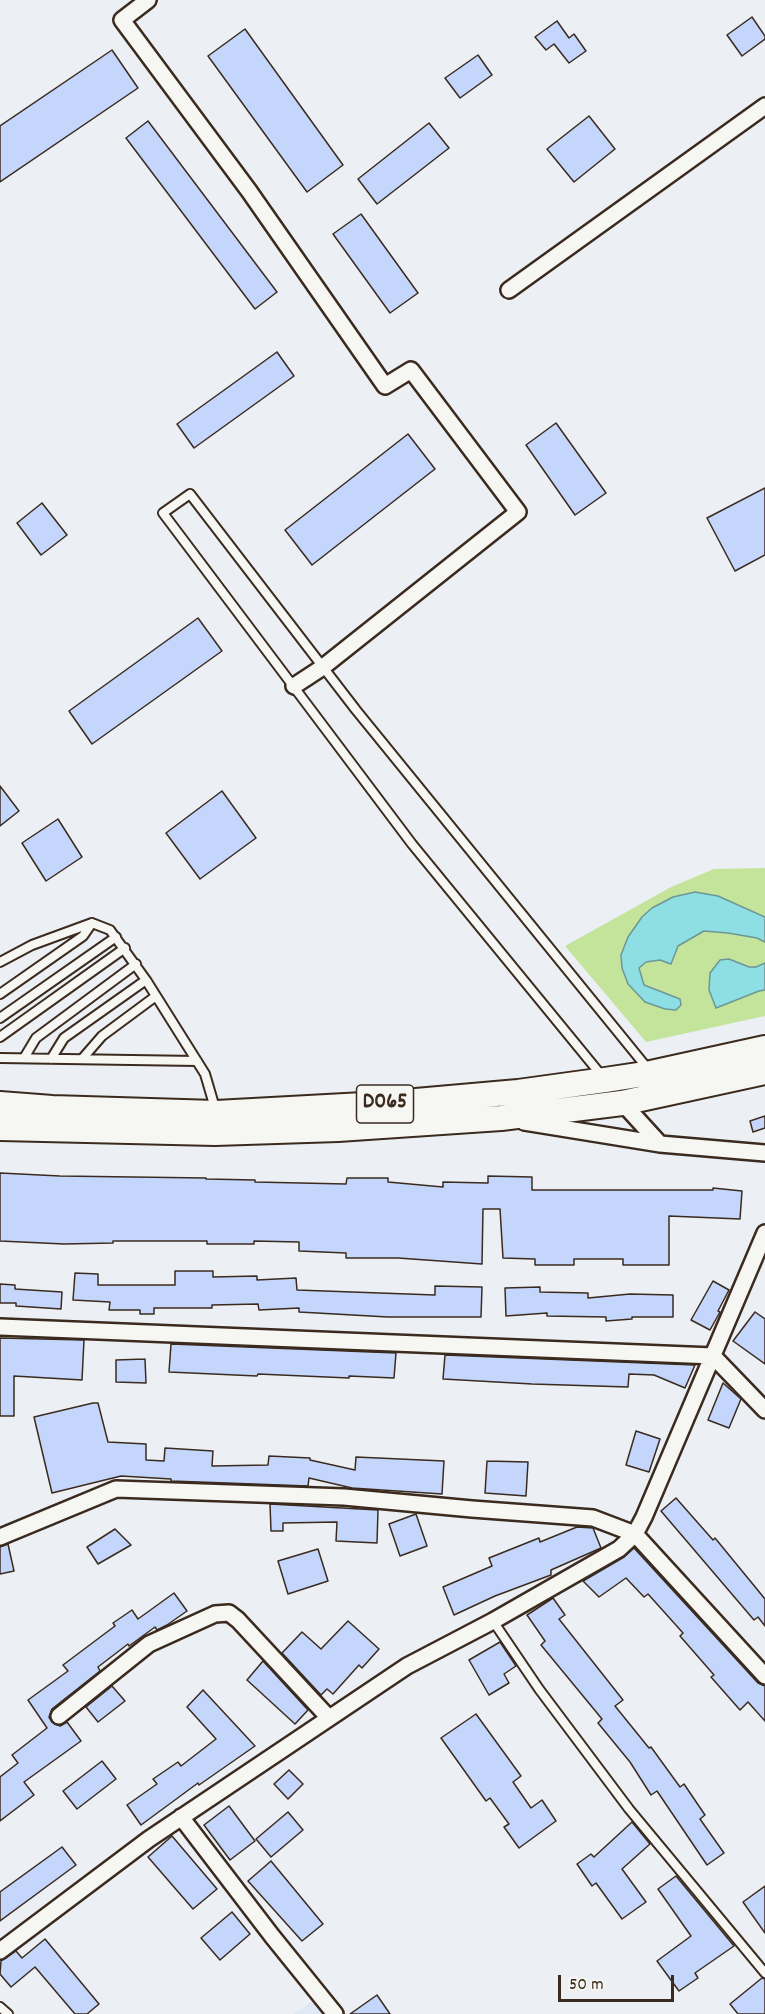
<!DOCTYPE html>
<html>
<head>
<meta charset="utf-8">
<style>
  body { margin:0 }
  #map { position:relative; width:765px; height:2014px; overflow:hidden; background:#ecf0f4; font-family:Dekko,sans-serif }
  canvas { display:block }
  .scale { position:absolute; left:558px; top:1975px; width:116px; height:27px; box-sizing:border-box; border:3px solid #3b2a1e; border-top:0; padding-left:8px; font-size:18px; line-height:21px; white-space:nowrap; color:#3b2a1e; -webkit-text-stroke:4px #f6f6f2; paint-order:stroke }
</style>
</head>
<body>
<div id="map">
<canvas width="765" height="2014"></canvas>
<div class="scale">50 m</div>
</div>
<script>
const c = document.querySelector('canvas').getContext('2d');
c.lineJoin = 'round';
function fillPath(path, color) {
  c.fillStyle = color;
  c.fill(path, 'evenodd');
}
function shape(rows) {
  const path = new Path2D();
  for (const r of rows) {
    path.moveTo(r[0], r[1]);
    for (let i = 2; i < r.length; i += 2) path.lineTo(r[i], r[i + 1]);
  }
  return path;
}
function trace(path, color, width, dash) {
  c.strokeStyle = color;
  c.lineWidth = width;
  c.lineCap = dash ? 'butt' : 'round';
  c.setLineDash(dash || []);
  c.stroke(path);
}
function write(font, color, halo, rows, align = 'center') {
  c.font = font + ' Dekko,sans-serif';
  c.lineWidth = 6;
  c.setLineDash([]);
  c.textBaseline = 'middle';
  c.strokeStyle = halo;
  c.fillStyle = color;
  for (const [text, x, y, turn = 0] of rows) {
    c.save();
    c.translate(x, y);
    c.rotate((+turn || 0) * Math.PI / 180);
    c.textAlign = isNaN(turn) ? turn : align;
    if (halo) c.strokeText(text, 0, 0);
    c.fillText(text, 0, 0);
    c.restore();
  }
}
fillPath(shape([
  [314,2000,323,2014,293,2014]
]), '#e0e8f6');
fillPath(shape([
  [765,868,765,1016,646,1042,565,946,671,887,714,869]
]), '#c4e49c');
const water = shape([
  [695,892,718,896,765,917,765,942,757,938,728,933,704,931,678,946,671,964,660,960,646,962,639,968,644,985,680,999,681,1005,676,1010,665,1009,645,1002,628,984,622,968,621,955,628,937,642,917,652,908,673,897,695,892],
  [729,959,749,967,756,967,765,963,765,990,759,991,716,1008,709,990,710,973,720,960,729,959]
]);
fillPath(water, '#8ddfe4');
trace(water, '#6c9795', 1.5);
const building = shape([
  [752,17,765,36,765,39,742,56,727,35,752,17],
  [557,21,569,38,574,34,586,51,569,63,554,44,546,50,535,37,557,21],
  [245,29,343,165,307,192,208,56,245,29],
  [112,50,138,88,0,182,0,126,112,50],
  [478,55,492,75,460,98,445,78,478,55],
  [589,116,615,149,574,182,547,149,589,116],
  [148,121,277,292,255,309,126,138,148,121],
  [429,123,449,148,377,204,358,179,429,123],
  [361,214,418,293,390,313,333,234,361,214],
  [277,352,294,376,194,448,177,424,277,352],
  [556,423,606,493,575,515,526,445,556,423],
  [408,434,435,469,312,565,285,530,408,434],
  [765,488,765,555,735,571,707,518,765,488],
  [42,503,67,535,41,555,17,523,42,503],
  [198,618,222,651,92,744,69,711,198,618],
  [0,786,19,811,0,826,0,786],
  [222,791,256,838,200,879,166,833,222,791],
  [58,819,82,857,46,881,22,843,58,819],
  [765,1116,765,1128,753,1132,750,1121,765,1116],
  [0,1173,60,1176,206,1178,206,1179,255,1180,255,1182,346,1184,347,1178,388,1178,388,1182,443,1187,443,1182,488,1183,488,1176,532,1177,532,1190,713,1190,713,1188,742,1191,740,1219,669,1216,669,1265,623,1265,623,1259,574,1259,574,1265,535,1265,535,1259,503,1258,500,1209,483,1209,482,1264,398,1258,346,1258,346,1253,299,1251,299,1242,254,1241,254,1244,207,1244,207,1241,113,1241,113,1243,64,1244,0,1241,0,1173],
  [175,1271,213,1271,213,1277,257,1276,257,1280,296,1278,297,1290,435,1295,435,1286,482,1287,481,1317,388,1317,299,1312,299,1308,259,1310,258,1304,212,1305,212,1308,154,1308,154,1314,140,1314,140,1310,109,1310,110,1302,73,1300,75,1273,98,1274,98,1285,175,1285,175,1271],
  [713,1281,729,1290,718,1311,720,1312,710,1330,691,1320,713,1281],
  [0,1284,15,1285,15,1289,62,1292,61,1309,16,1306,16,1303,0,1303,0,1284],
  [540,1287,540,1292,588,1293,588,1298,630,1294,673,1295,673,1317,632,1317,632,1319,606,1321,606,1317,547,1316,547,1313,506,1316,505,1288,540,1287],
  [755,1312,765,1319,765,1364,733,1341,755,1312],
  [0,1338,84,1340,82,1380,14,1376,14,1416,0,1416,0,1338],
  [171,1344,396,1353,394,1378,349,1376,349,1378,258,1374,257,1376,169,1372,171,1344],
  [445,1355,695,1365,685,1388,654,1375,629,1374,628,1387,532,1384,443,1379,445,1355],
  [145,1359,146,1383,116,1382,116,1360,145,1359],
  [723,1383,741,1399,729,1428,708,1420,723,1383],
  [93,1403,98,1403,108,1442,146,1444,146,1460,164,1461,165,1448,213,1451,212,1466,268,1465,269,1456,310,1458,310,1460,355,1470,356,1457,444,1461,442,1494,352,1488,309,1478,308,1486,171,1481,171,1479,121,1476,52,1493,34,1417,93,1403],
  [636,1431,660,1439,649,1472,626,1465,636,1431],
  [487,1461,528,1462,526,1496,485,1493,487,1461],
  [676,1498,713,1540,715,1538,765,1599,765,1626,758,1617,754,1620,661,1511,676,1498],
  [270,1504,378,1510,377,1543,336,1541,337,1522,283,1523,283,1531,271,1531,270,1504],
  [416,1514,427,1546,400,1556,389,1524,416,1514],
  [577,1527,593,1528,601,1548,551,1570,551,1575,495,1596,454,1615,443,1587,492,1566,489,1558,539,1538,540,1542,577,1527],
  [115,1529,131,1545,98,1564,87,1547,115,1529],
  [8,1544,14,1571,0,1574,0,1547,8,1544],
  [634,1548,758,1683,765,1686,765,1721,748,1702,740,1710,711,1677,714,1675,680,1636,683,1633,648,1594,644,1597,626,1578,599,1597,583,1581,624,1557,634,1548],
  [318,1549,328,1581,288,1594,278,1561,318,1549],
  [174,1593,187,1611,167,1625,157,1630,155,1627,129,1646,128,1644,98,1667,100,1671,52,1709,49,1717,52,1722,60,1726,67,1722,81,1741,24,1782,34,1795,0,1821,0,1777,18,1763,12,1755,47,1728,28,1700,68,1671,63,1665,115,1626,113,1623,132,1610,138,1619,174,1593],
  [553,1598,565,1615,559,1619,623,1700,615,1706,649,1748,651,1747,680,1787,684,1784,705,1815,700,1819,724,1853,707,1865,657,1791,651,1795,630,1762,598,1723,602,1719,541,1645,545,1641,527,1615,553,1598],
  [348,1621,379,1649,362,1668,359,1665,333,1694,327,1689,321,1695,282,1653,302,1632,321,1649,348,1621],
  [500,1642,516,1666,504,1674,509,1683,489,1695,469,1660,500,1642],
  [263,1661,308,1710,295,1724,247,1680,263,1661],
  [112,1686,125,1701,98,1722,86,1707,112,1686],
  [203,1690,255,1746,199,1785,198,1783,141,1825,127,1805,157,1784,153,1779,178,1762,181,1766,216,1739,187,1707,203,1690],
  [476,1714,521,1776,513,1782,531,1808,542,1800,556,1821,519,1848,504,1827,509,1824,490,1798,486,1801,441,1738,476,1714],
  [102,1761,116,1779,77,1809,63,1791,102,1761],
  [289,1770,303,1784,288,1799,274,1784,289,1770],
  [229,1806,255,1841,230,1860,204,1825,229,1806],
  [288,1812,303,1830,271,1857,256,1839,288,1812],
  [632,1822,650,1844,622,1869,646,1902,622,1919,596,1883,592,1886,577,1864,591,1854,594,1857,632,1822],
  [172,1836,217,1889,193,1909,148,1857,172,1836],
  [62,1847,76,1865,0,1921,0,1892,62,1847],
  [271,1861,323,1924,302,1941,248,1881,271,1861],
  [676,1876,734,1946,695,1973,698,1978,679,1991,657,1961,691,1936,658,1889,676,1876],
  [765,1886,765,1933,743,1902,765,1886],
  [232,1912,250,1934,220,1960,201,1938,232,1912],
  [45,1939,99,2004,87,2014,75,2014,35,1967,11,1987,0,1974,1,1961,16,1951,22,1958,45,1939],
  [762,1978,765,1979,765,2014,738,2014,730,2004,762,1978],
  [377,1995,390,2014,350,2014,377,1995]
]);
fillPath(building, '#c4d6fc');
trace(building, '#3b2a1e', 1.5);
const service = shape([
  [0,962,32,945,92,923,110,930,146,980,205,1074,215,1108],
  [0,994,83,936,92,923],
  [0,1018,116,937],
  [0,1037,125,948],
  [0,1058,197,1061],
  [24,1058,36,1038,136,964],
  [51,1059,64,1038,146,980],
  [82,1059,102,1036,156,996],
  [602,1076,412,844,163,513,190,494,356,710,648,1069],
  [493,1621,539,1689,629,1809,765,1973],
  [0,2007,8,2014]
]);
const minor = shape([
  [148,0,122,20,249,191,385,386,411,370,518,512,323,667,294,686],
  [509,290,765,106],
  [619,1099,660,1144,765,1153],
  [524,1122,660,1144],
  [0,1327,713,1356,765,1410],
  [0,1537,116,1489,344,1497,472,1509,593,1518,635,1534,765,1676],
  [59,1716,149,1644,215,1614,229,1613,238,1620,329,1718],
  [181,1817,272,1936,335,2014],
  [0,1951,149,1839,407,1666,493,1621,619,1549,635,1534,644,1517,765,1233]
]);
const primary = shape([
  [0,1104,52,1108,216,1113,382,1104,518,1092,605,1080,651,1073,765,1048],
  [0,1128,215,1133,338,1129,501,1118,622,1103,765,1072]
]);
trace(service, '#3b2a1e', 12);
trace(minor, '#3b2a1e', 20);
trace(primary, '#3b2a1e', 28);
trace(service, '#f6f6f2', 8);
trace(minor, '#f6f6f2', 15);
trace(primary, '#f6f6f2', 24);
for (const [x, y, w] of [
  [385,1104,57]
]) {
  const box = new Path2D();
  box.roundRect(x - w / 2, y - 19, w, 38, 4.5);
  c.fillStyle = '#f6f6f2';
  c.fill(box);
  trace(box, '#3b2a1e', 1.5);
}
write('bold 22px', '#3b2a1e', null, [
  ["D065",385,1104]
]);
</script>
</body>
</html>
